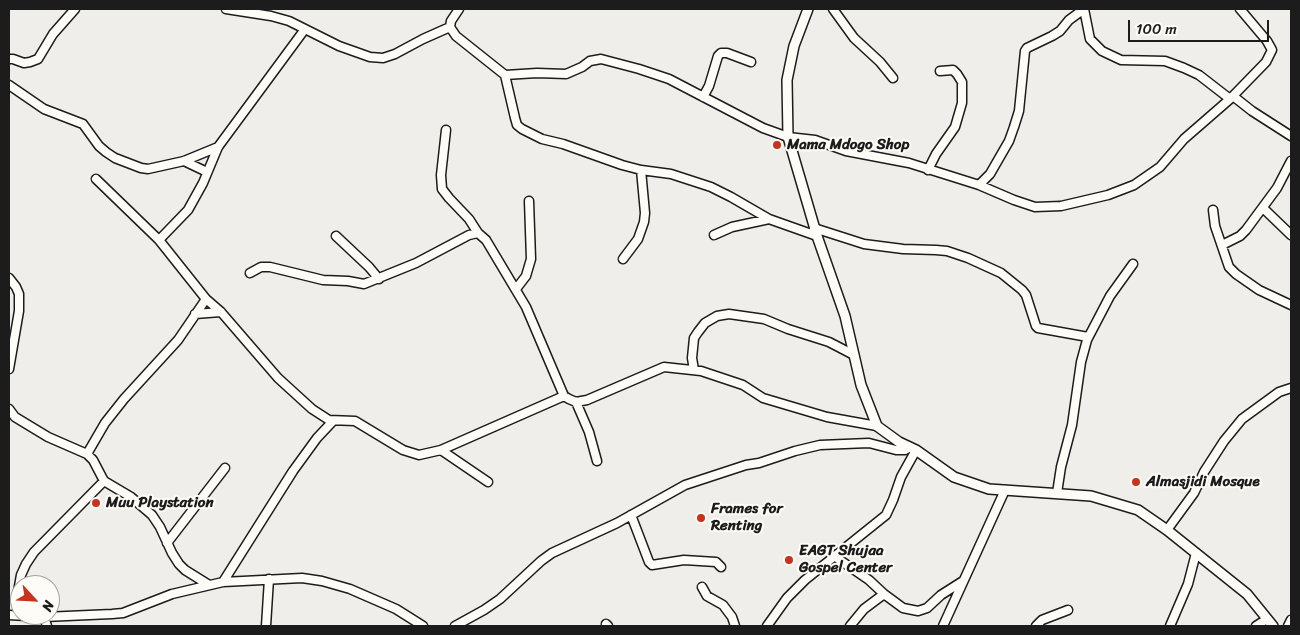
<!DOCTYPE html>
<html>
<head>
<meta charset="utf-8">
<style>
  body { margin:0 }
  #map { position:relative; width:1300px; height:635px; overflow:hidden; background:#f0eeea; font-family:Sriracha,sans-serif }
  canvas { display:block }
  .frame { position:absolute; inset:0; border:10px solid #1c1c1c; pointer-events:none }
  .north { position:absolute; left:10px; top:575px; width:50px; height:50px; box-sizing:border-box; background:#fdfcf7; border:1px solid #a3a29f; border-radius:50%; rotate:115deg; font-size:14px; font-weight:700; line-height:20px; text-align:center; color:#1c1c1c }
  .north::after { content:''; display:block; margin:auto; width:18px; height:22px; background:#c8321e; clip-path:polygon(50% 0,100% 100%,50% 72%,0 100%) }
  .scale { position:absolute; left:1128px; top:20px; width:141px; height:22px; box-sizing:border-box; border:2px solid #1c1c1c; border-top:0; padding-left:6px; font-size:15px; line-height:18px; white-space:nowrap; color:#1c1c1c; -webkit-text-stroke:4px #fdfcf7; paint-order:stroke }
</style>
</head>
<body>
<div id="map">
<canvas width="1300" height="635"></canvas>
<div class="frame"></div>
<div class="north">N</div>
<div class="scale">100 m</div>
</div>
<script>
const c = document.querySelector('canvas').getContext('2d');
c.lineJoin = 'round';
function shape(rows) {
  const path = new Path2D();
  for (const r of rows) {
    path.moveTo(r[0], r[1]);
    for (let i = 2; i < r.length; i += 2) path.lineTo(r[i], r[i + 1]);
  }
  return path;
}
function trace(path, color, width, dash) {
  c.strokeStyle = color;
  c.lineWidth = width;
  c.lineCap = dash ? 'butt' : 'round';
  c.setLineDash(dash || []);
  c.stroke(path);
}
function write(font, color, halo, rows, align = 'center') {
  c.font = font + ' Sriracha,sans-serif';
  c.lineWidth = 4;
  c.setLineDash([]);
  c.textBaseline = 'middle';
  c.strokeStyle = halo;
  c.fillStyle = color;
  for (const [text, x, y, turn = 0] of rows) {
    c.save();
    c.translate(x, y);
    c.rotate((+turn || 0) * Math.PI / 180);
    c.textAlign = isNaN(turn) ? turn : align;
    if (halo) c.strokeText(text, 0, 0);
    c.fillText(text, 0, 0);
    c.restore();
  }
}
const minor = shape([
  [226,9,271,16,289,21,339,46,370,57,383,58,395,54,423,39,450,27],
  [459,9,451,21,450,27,456,36,505,75,515,118,517,125,522,129,542,139,563,144,622,165,641,170,671,174,711,187,731,197,769,219,817,236],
  [833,9,854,38,880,62,893,78],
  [1084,9,1090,39,1102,51,1121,60,1165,61,1184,68,1199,75,1230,99],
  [9,59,13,59,24,63,30,62,38,59,53,34,75,9],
  [505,75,537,73,566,74,582,67,590,61,601,59,639,69,669,79,763,128,788,137,815,140,846,151,909,163,979,185,1014,200,1035,207,1061,206,1108,195,1134,185,1160,167,1184,139,1230,99,1266,62,1272,50,1267,41,1240,9],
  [9,85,44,109,83,124,99,146,106,152,115,158,141,168,148,169,184,161,218,147],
  [1233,96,1252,111,1291,136],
  [703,97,709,86,718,56,721,53,727,53,751,62],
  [446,130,441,175,442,189,449,198,469,219,478,233],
  [184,161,207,172],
  [928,170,936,154,955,127,962,103,962,82,957,74,953,70,940,71],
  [96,179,159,240,206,299,221,312,278,378,312,409,329,420,355,421,403,450,419,455,441,450,564,396],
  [979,185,990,174,1009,141,1014,127,1019,111,1025,51,1027,48,1052,36,1060,31,1069,20,1084,9],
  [1263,208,1291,235],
  [1213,210,1215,226,1229,267,1236,274,1259,290,1291,305],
  [814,228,864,244,903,249,936,250,947,251,968,258,1001,273,1022,290,1026,295,1036,326,1038,328,1088,337],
  [714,235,732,227,769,219],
  [336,236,369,267,379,279],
  [159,240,188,210,203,183,218,147,305,29],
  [1222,245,1240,236,1246,230,1277,188,1291,161],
  [623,259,638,239,644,222,645,213,641,170],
  [250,273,261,267,270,267,323,280,348,281,364,284,416,263,469,235,478,233,486,240,526,307,561,389,564,396,569,399,576,402,587,400,664,367,701,371,743,385,763,398,827,417,877,426],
  [9,278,16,287,19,294,19,311,9,369],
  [516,289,526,276,531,259,529,201],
  [195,314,221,312],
  [694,370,692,358,694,338,698,332,705,323,717,316,729,314,764,319,788,329,829,342,854,355],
  [576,402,589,432,597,461],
  [9,409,15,417,48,437,87,454,93,460,104,481,131,497,152,515,160,527,172,553,179,564,185,570,209,585],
  [441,450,488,482],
  [87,454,105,423,124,399,178,340,206,299],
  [1057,493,1061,467,1072,425,1081,362,1087,340,1110,296,1133,264],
  [631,515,649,562,652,565,684,560,716,562,721,567],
  [1167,530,1194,493,1204,472,1224,441,1242,419,1279,392,1291,388],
  [167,543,225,468],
  [834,556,869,580,884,594,903,608,918,611,927,608,941,595,963,581],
  [223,582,293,471,317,438,333,421],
  [702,587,707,596,723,605,732,617,735,626],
  [9,615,44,617,112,614,123,613,172,594,223,582,302,578,322,581,350,589,396,609,423,626],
  [20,615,18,607,18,592,21,575,26,564,34,552,104,481],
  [44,617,47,626],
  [606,624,608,626],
  [266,626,269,579],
  [455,626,484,610,500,599,541,561,552,553,617,523,685,485,746,465,759,463,795,451,820,445,869,443,896,450,905,450,910,447],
  [767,626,787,598,805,580,886,515,893,500,901,477,916,450],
  [850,626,864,609,884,594],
  [943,626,1005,490],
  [1036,626,1042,620,1068,610],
  [1170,626,1188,584,1196,553],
  [1256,626,1267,619],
  [1288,626,1291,620]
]);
const tertiary = shape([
  [808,9,794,46,787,80,788,137,817,236,845,316,861,385,877,426,899,442,916,450,954,477,989,489,1091,496,1138,510,1167,530,1247,594,1273,626]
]);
trace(minor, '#1c1c1c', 11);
trace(tertiary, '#1c1c1c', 12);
trace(minor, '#fdfcf7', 8);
trace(tertiary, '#fdfcf7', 9);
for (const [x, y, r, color] of [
  [777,145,5,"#c8321e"],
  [1136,482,5,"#c8321e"],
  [96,503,5,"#c8321e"],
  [701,518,5,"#c8321e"],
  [789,560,5,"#c8321e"]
]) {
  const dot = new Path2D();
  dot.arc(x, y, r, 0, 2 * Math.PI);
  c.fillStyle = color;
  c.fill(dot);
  trace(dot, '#fdfcf7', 2);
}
write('bold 15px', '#1c1c1c', '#fdfcf7', [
  ["Mama Mdogo Shop",787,145],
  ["Almasjidi Mosque",1146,482],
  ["Muu Playstation",106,503],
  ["Frames for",711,509],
  ["Renting",711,526],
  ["EAGT Shujaa",799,551],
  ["Gospel Center",799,568]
], 'left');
</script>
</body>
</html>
